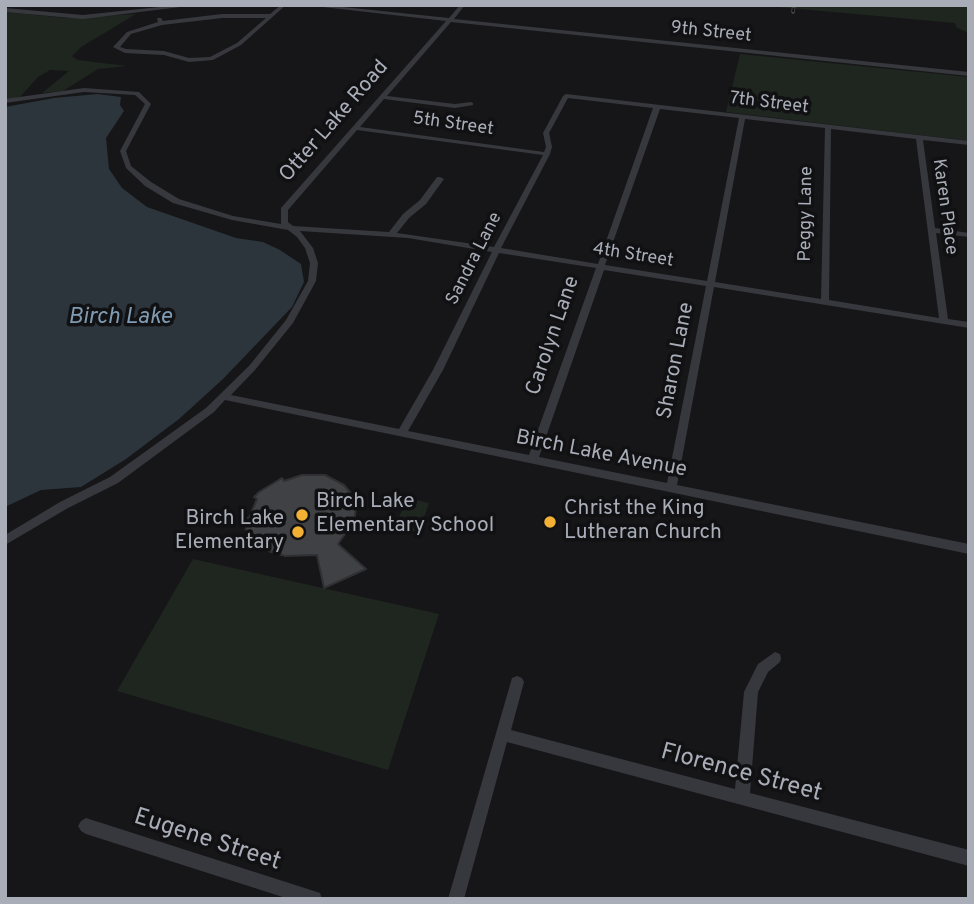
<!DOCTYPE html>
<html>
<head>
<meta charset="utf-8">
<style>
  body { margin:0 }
  #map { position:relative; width:974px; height:904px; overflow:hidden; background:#161618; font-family:Overpass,sans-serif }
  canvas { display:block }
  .frame { position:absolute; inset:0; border:7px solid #a8adb8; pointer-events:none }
</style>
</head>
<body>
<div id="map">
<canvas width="974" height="904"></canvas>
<div class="frame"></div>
</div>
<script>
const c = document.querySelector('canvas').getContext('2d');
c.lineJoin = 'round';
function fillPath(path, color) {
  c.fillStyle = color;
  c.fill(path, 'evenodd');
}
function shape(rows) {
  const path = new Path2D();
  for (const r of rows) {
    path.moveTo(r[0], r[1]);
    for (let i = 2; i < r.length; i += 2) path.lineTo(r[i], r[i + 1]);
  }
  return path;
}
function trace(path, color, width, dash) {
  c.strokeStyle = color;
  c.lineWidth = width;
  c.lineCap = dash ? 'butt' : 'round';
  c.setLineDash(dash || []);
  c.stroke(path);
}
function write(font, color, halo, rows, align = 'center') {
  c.font = font + ' Overpass,sans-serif';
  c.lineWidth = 7;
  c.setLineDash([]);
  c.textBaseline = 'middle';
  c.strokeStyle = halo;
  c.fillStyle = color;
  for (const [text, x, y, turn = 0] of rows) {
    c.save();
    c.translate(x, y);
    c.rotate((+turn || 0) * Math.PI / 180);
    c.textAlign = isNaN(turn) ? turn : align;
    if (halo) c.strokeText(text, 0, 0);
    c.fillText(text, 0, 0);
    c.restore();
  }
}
fillPath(shape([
  [969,5,969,33,957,28,955,23,766,6],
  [5,12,66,18,136,14,81,47,72,56,78,60,127,66,98,69,63,91,42,93,69,71,50,70,38,77,20,97,5,100],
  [740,54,969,77,969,141,726,112],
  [408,498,429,503,419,532,394,527],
  [193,559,439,614,388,770,117,691]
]), '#1e261f');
fillPath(shape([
  [98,94,121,97,120,105,124,111,106,138,109,169,122,188,147,207,236,238,263,242,280,250,301,264,304,282,292,307,223,379,179,419,126,459,81,487,41,490,5,507,5,107,54,98]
]), '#2c353c');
const building = shape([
  [302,475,325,475,344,485,357,501,354,521,338,544,366,569,324,588,317,555,285,556,268,551,247,534,245,526,246,518,249,518,257,499,254,497,259,492,282,478,284,481,302,475]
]);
fillPath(building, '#404145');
trace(building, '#303034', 2);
fillPath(shape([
  [178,5,197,5,83,19,5,12,5,8,83,15,178,5],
  [281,5,286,5,241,45,213,60,189,62,164,55,125,53,113,47,127,32,158,22,157,18,161,18,163,21,222,14,270,14,281,5],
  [222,18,266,18,237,43,210,57,189,58,164,51,126,49,120,47,131,34,162,25,222,18],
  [305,5,324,5,449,18,460,5,465,5,454,19,969,72,969,76,451,22,387,96,455,104,471,102,473,103,473,105,455,108,384,99,360,127,544,152,546,147,543,133,563,96,566,94,969,141,969,145,923,140,935,228,969,233,969,237,936,233,948,319,969,322,969,328,714,287,677,485,969,544,969,554,225,400,214,412,118,483,68,508,5,545,5,535,60,502,110,477,206,408,249,366,286,320,308,281,310,263,305,248,297,237,288,230,232,220,173,203,145,186,126,168,120,151,145,104,135,95,84,92,5,103,5,99,84,88,139,92,151,104,126,151,131,166,151,182,179,199,233,216,281,224,281,208,446,21,305,5],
  [568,98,653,108,598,264,501,248,550,154,552,147,549,133,568,98],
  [660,109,739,118,707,281,605,265,660,109],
  [745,119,825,128,821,299,715,282,745,119],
  [831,129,916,139,939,318,829,300,831,129],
  [357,130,543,155,494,247,397,233,409,218,426,204,444,179,440,177,437,177,420,200,403,214,389,232,293,226,288,222,288,210,357,130],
  [300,231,408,238,492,252,433,370,399,429,231,395,255,370,293,323,316,281,318,263,313,248,300,231],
  [499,253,596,268,529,455,408,431,443,370,499,253],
  [604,270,706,286,667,483,539,457,604,270],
  [775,652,780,654,781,658,780,662,768,672,758,692,750,793,969,850,969,866,507,742,464,899,448,899,512,678,517,676,522,678,524,682,511,730,735,789,744,692,758,664,775,652],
  [86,818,314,891,320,893,322,899,289,899,86,834,81,831,78,826,81,821,86,818]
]), '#37383d');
const rail = shape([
  [793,12,794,5]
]);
trace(rail, '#4a4c52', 3.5);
trace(rail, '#111113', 2, [4.5]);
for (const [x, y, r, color] of [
  [302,515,7,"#f2b134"],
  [550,522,7,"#f2b134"],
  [298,532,7,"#f2b134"]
]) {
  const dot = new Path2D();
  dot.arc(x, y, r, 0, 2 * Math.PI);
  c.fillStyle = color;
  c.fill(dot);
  trace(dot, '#111113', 2.5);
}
write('18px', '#a8adb8', '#111113', [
  ["9th Street",711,33,6],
  ["7th Street",769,104,7],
  ["5th Street",453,125,8],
  ["Karen Place",944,207,82],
  ["Peggy Lane",807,214,-89],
  ["4th Street",633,256,9],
  ["Sandra Lane",475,259,-63]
]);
write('21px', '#a8adb8', '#111113', [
  ["Otter Lake Road",335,122,-49],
  ["Carolyn Lane",554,336,-71],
  ["Sharon Lane",677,361,-79],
  ["Birch Lake Avenue",601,455,11]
]);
write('21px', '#a8adb8', '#111113', [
  ["Birch Lake",316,503],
  ["Elementary School",316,527],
  ["Christ the King",564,510],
  ["Lutheran Church",564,534],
  ["Birch Lake",284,520,"right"],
  ["Elementary",284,544,"right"]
], 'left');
write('italic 23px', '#7f9bb3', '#111113', [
  ["Birch Lake",120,318]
]);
write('24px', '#a8adb8', '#111113', [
  ["Florence Street",741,774,15],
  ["Eugene Street",207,841,18]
]);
</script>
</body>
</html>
